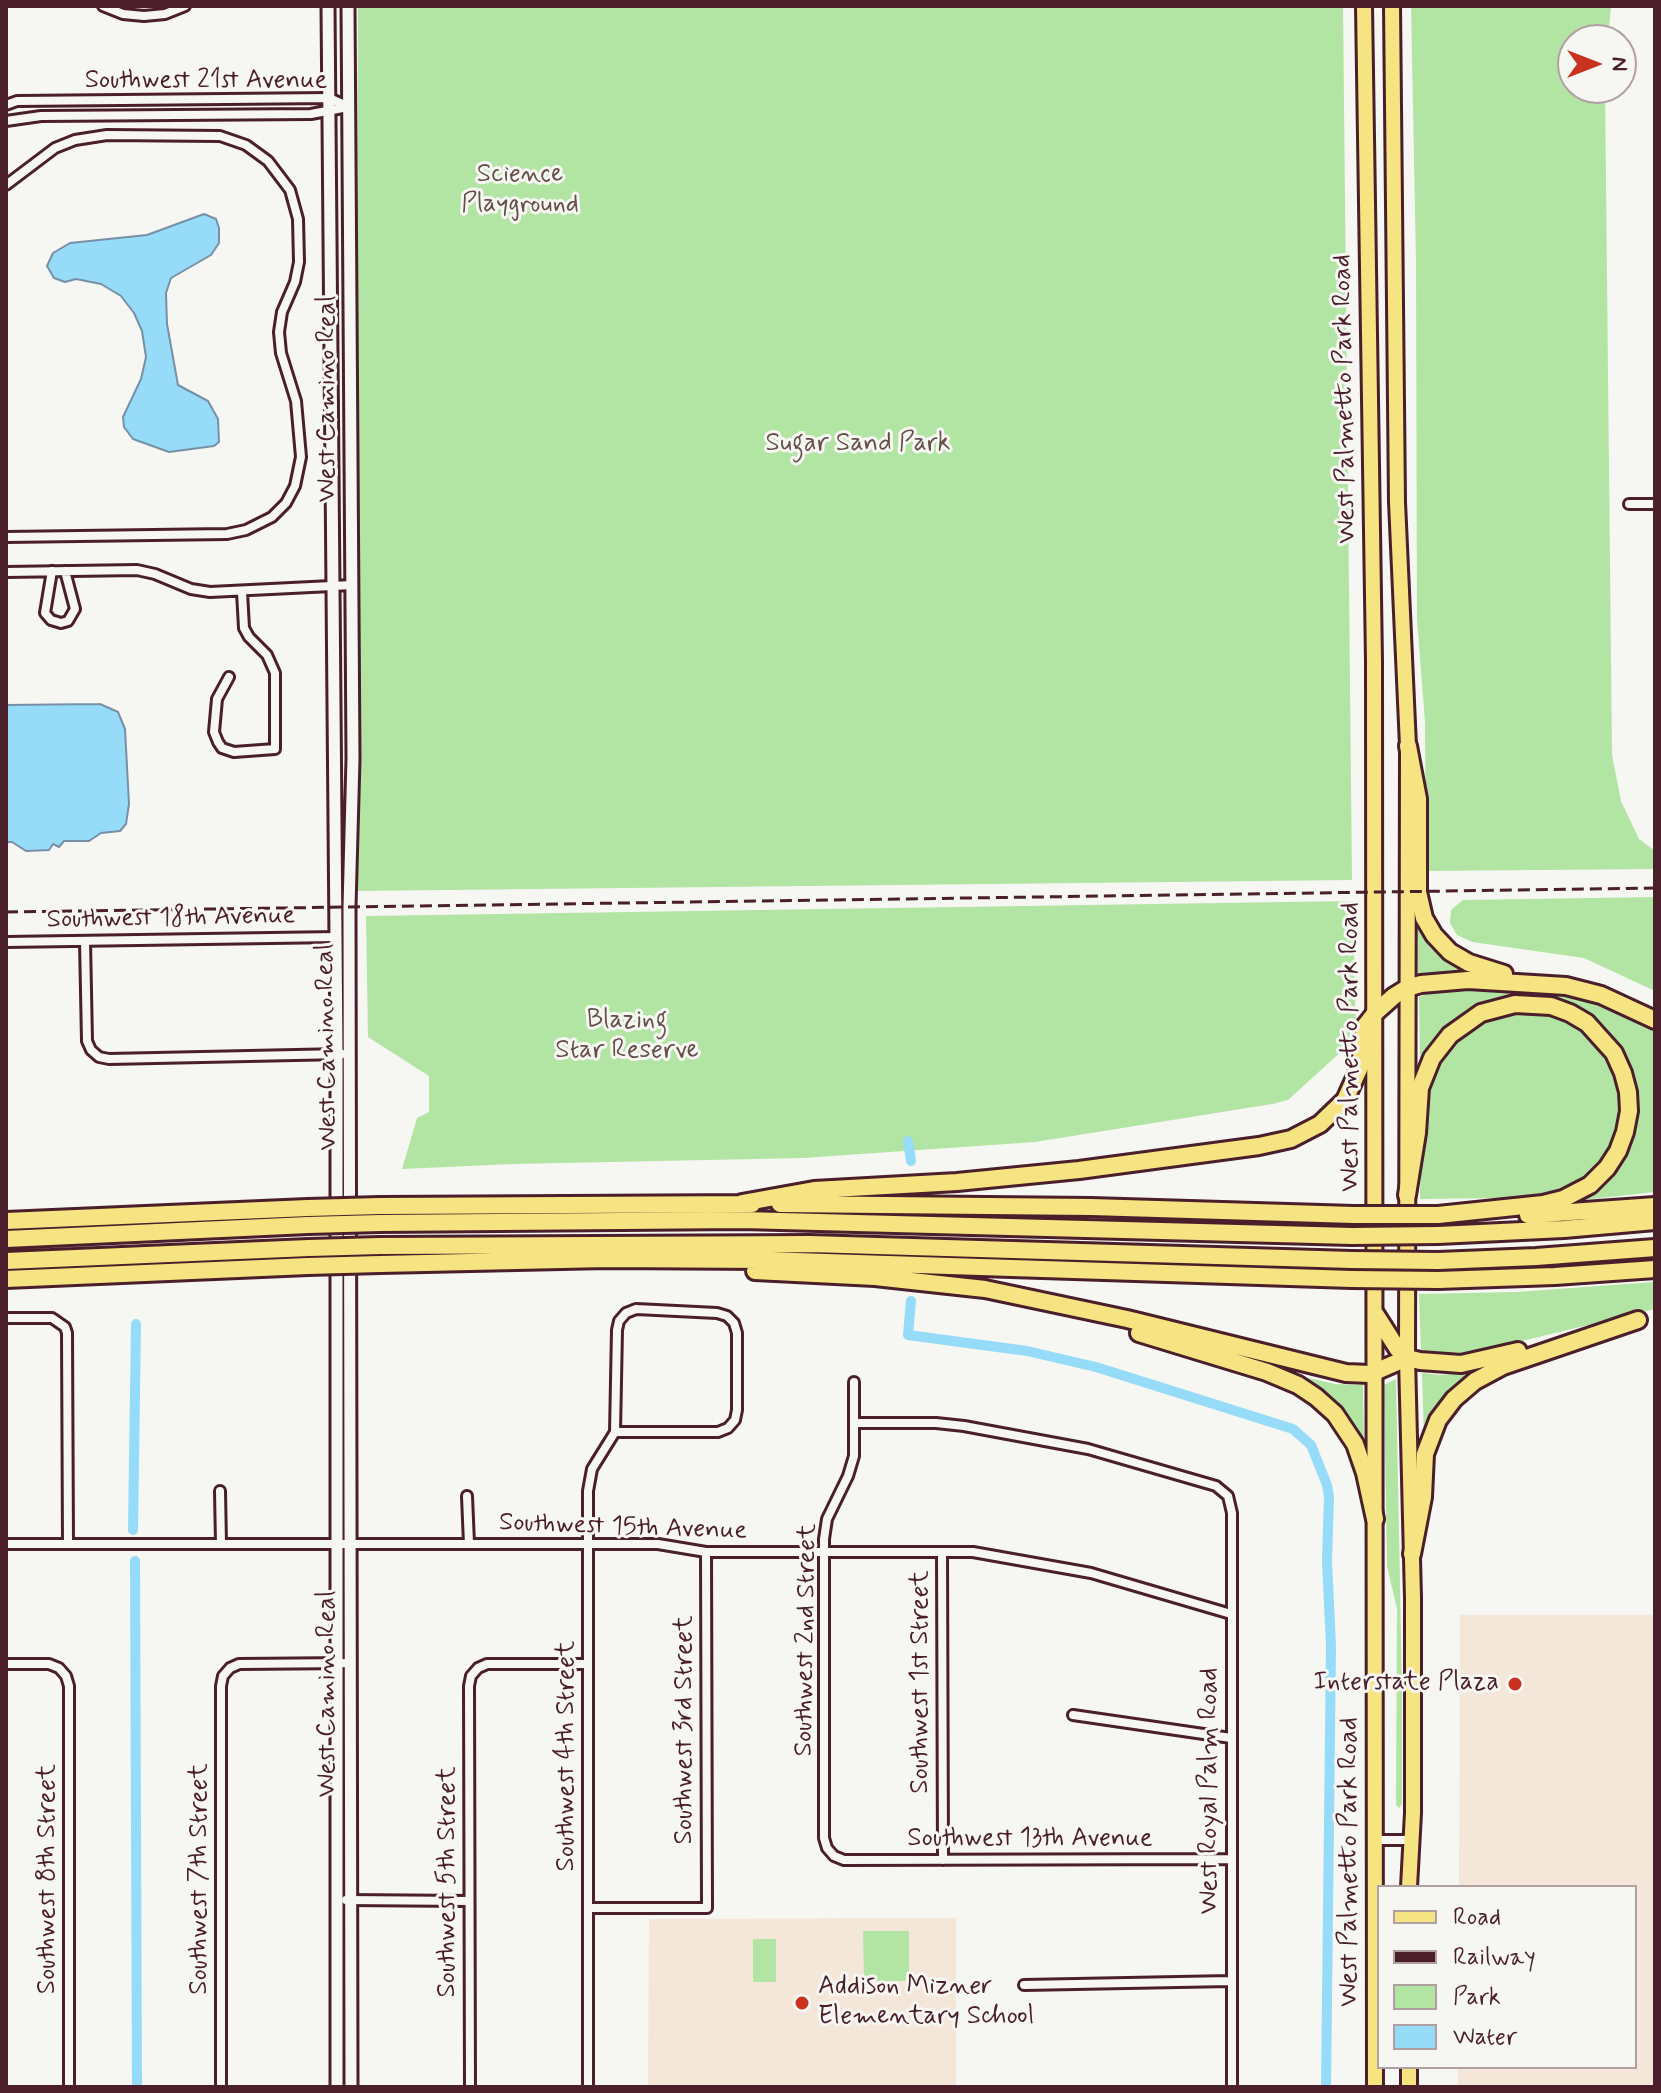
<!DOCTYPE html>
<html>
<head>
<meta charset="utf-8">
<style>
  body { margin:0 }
  #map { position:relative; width:1661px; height:2093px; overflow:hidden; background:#f6f6f2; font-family:Mynerve,sans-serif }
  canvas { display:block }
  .frame { position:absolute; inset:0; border:8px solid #4a1f2b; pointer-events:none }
  .legend { position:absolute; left:1377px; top:1885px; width:260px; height:184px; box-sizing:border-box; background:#f6f6f2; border:2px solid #b1a0a2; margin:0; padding:10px 14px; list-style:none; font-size:24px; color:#4a1f2b }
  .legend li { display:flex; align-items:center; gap:16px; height:40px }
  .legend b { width:40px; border:2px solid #b1a0a2 }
  .north { position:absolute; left:1557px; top:24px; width:80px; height:80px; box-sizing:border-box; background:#f6f6f2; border:2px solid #b1a0a2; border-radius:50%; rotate:90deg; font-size:22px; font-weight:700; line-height:32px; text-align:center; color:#4a1f2b }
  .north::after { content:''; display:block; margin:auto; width:28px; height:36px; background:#c8321e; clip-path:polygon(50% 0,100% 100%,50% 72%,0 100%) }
</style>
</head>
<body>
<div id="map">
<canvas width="1661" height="2093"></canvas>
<div class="frame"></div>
<ul class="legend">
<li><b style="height:10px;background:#f6e381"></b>Road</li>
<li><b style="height:10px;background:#4a1f2b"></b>Railway</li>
<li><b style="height:22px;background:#b2e4a4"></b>Park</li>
<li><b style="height:22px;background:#96dbf8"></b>Water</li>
</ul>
<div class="north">N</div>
</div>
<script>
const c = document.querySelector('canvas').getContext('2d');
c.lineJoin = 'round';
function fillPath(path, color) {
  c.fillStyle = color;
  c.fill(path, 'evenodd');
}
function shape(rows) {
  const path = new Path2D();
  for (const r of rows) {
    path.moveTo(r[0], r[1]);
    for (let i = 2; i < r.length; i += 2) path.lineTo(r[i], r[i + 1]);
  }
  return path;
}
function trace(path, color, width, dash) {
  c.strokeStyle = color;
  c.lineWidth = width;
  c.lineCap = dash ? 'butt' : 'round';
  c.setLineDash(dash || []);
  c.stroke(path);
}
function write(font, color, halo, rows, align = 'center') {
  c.font = font + ' Mynerve,sans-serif';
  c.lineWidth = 6;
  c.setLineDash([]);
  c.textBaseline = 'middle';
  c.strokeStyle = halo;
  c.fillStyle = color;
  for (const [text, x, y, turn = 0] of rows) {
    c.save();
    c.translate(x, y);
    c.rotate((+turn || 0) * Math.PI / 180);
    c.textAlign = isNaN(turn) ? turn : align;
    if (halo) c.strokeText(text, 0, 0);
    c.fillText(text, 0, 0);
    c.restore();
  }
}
fillPath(shape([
  [1460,1615,1655,1615,1655,2087,1458,2087,1458,2067,1635,2067,1635,1887,1459,1887],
  [956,1918,956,2087,648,2087,649,1919]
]), '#f4e6d8');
fillPath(shape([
  [358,6,1343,6,1352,880,354,891],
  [1411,6,1611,6,1608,40,1573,40,1573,88,1605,88,1612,755,1621,801,1639,839,1655,851,1655,869,1426,871,1425,721,1417,619,1416,261],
  [1655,897,1655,991,1584,958,1472,942,1457,935,1450,923,1451,910,1463,900],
  [1353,901,1356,1038,1288,1100,1272,1104,1035,1142,803,1158,513,1164,402,1169,417,1118,429,1112,429,1076,368,1037,366,916],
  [1417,921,1434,949,1464,971,1418,975],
  [1448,987,1545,989,1591,997,1655,1027,1655,1192,1582,1200,1591,1194,1612,1172,1629,1074,1574,1009,1478,1008,1445,1030,1420,1063,1419,997],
  [1521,1009,1557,1015,1583,1027,1611,1059,1621,1091,1622,1114,1616,1140,1604,1161,1579,1182,1551,1194,1506,1198,1420,1199,1421,1110,1438,1057,1472,1024],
  [1655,1282,1655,1309,1455,1357,1439,1356,1421,1350,1419,1294,1516,1292],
  [1479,1371,1424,1436,1422,1373,1441,1375],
  [1295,1375,1335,1384,1363,1385,1364,1450,1335,1403,1323,1392],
  [1396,1379,1402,1688,1402,1804,1399,1808,1396,1805,1397,1609,1387,1566,1384,1385],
  [863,1931,909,1931,909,1981,864,1981],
  [753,1939,776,1939,776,1982,753,1982]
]), '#b2e4a4');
const water = shape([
  [204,214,216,219,219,228,219,243,211,255,171,278,166,293,167,324,178,385,208,401,218,419,219,442,214,446,169,452,133,439,124,427,123,417,141,379,146,357,142,331,134,313,121,296,101,284,76,279,65,282,54,278,47,266,53,253,70,243,147,235,204,214],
  [100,704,118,712,125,729,129,804,126,824,120,831,101,833,89,841,64,841,59,847,53,844,49,850,26,851,12,842,6,842,6,705,100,704]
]);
fillPath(water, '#96dbf8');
trace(water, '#7890a6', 2);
trace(shape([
  [908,1141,911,1161],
  [911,1301,908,1335,1027,1351,1096,1367,1293,1429,1311,1445,1327,1485,1329,1497,1327,1561,1331,1646,1326,2087],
  [133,1530,136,1324],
  [135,1561,137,2087]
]), '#96dbf8', 10);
const minor = shape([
  [103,6,123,14,144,16,165,14,185,6],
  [6,105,17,101,329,98,349,107],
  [6,121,41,116,311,114,348,107],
  [6,185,55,148,75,140,107,135,220,136,246,145,268,161,290,190,298,219,299,262,295,282,282,312,279,332,281,353,296,401,301,457,295,486,286,503,272,517,246,530,227,534,6,537],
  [1629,504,1655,504],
  [52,571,45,613,51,620,61,623,68,621,75,609,65,571],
  [6,572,137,570,155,574,191,589,210,592,352,585],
  [229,677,217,699,214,732,218,742,222,748,234,752,275,749,275,673,267,655,249,637,244,628,242,592],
  [85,941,87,1041,91,1050,99,1057,109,1059,342,1054],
  [6,942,337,937],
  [636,1309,717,1313,727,1316,734,1323,737,1333,737,1410,735,1420,728,1428,718,1432,615,1432,617,1330,619,1321,626,1313,636,1309],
  [6,1318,52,1318,65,1327,67,1333,68,1544],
  [854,1382,854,1456,848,1476,827,1519,824,1539,824,1838,827,1848,834,1856,844,1860,1231,1859],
  [854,1423,936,1423,964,1426,1088,1449,1216,1486,1228,1496,1232,1513,1232,2087],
  [220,1491,221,1544],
  [467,1496,469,1544],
  [6,1544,658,1544,706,1552,973,1552,1091,1573,1231,1614],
  [942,1552,943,1860],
  [6,1664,49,1664,59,1668,66,1676,69,1686,69,2087],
  [1073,1715,1231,1738],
  [1376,1840,1411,1840],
  [346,1900,469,1901],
  [588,1908,707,1908,706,1552],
  [1024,1985,1230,1981],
  [221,2087,221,1686,223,1676,230,1668,239,1664,351,1663],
  [470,2087,469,1686,471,1676,478,1668,487,1664,588,1664],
  [588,2087,588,1491,592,1469,615,1432]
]);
const tertiary = shape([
  [328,6,337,1055,337,2087],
  [348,6,353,759,349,907,351,2087]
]);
const primary = shape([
  [1364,6,1374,661,1375,2087],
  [1392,6,1397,502,1408,746,1407,1358,1413,1598,1413,1813,1409,1887],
  [1409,2087,1409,2067]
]);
const motorway = shape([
  [1408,746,1418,799,1418,892,1424,918,1434,935,1450,952,1469,963,1504,974],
  [1407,1195,1417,1133,1420,1088,1432,1058,1450,1035,1481,1013,1515,1004,1551,1006,1570,1013,1587,1023,1614,1053,1623,1073,1628,1092,1629,1111,1625,1132,1618,1151,1607,1168,1590,1185,1563,1199,1543,1204,1438,1215],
  [742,1203,814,1190,957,1182,1079,1170,1259,1146,1291,1139,1320,1124,1345,1100,1360,1067,1365,1026,1376,1012,1394,996,1407,988,1421,984,1468,980,1566,986,1601,995,1655,1020],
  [780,1204,1091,1207,1354,1215],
  [380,1206,752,1204],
  [1528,1215,1655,1206],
  [6,1221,308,1208],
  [380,1223,742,1220,1352,1236],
  [1438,1235,1564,1229,1655,1221],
  [6,1239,308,1225],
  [380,1246,810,1244,1352,1260],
  [6,1261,309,1248],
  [1438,1261,1536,1257,1655,1248],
  [380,1264,607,1259,764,1260,1352,1279],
  [755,1271,875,1277,985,1289,1127,1319,1346,1373,1370,1374,1407,1358],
  [6,1279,308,1266],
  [1438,1280,1555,1276,1655,1269],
  [1376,1315,1397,1348,1407,1358,1420,1361,1461,1364,1518,1351],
  [1139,1333,1267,1372,1298,1385,1316,1397,1335,1414,1355,1444,1365,1473,1375,1519],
  [1412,1554,1423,1497,1425,1454,1438,1420,1454,1399,1475,1381,1503,1366,1638,1320]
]);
trace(minor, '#4a1f2b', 14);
trace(tertiary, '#4a1f2b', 17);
trace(primary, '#4a1f2b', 20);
trace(motorway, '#4a1f2b', 22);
trace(minor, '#f6f6f2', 8);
trace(tertiary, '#f6f6f2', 11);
trace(primary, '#f6e381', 14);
trace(motorway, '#f6e381', 16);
trace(shape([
  [6,912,1655,888]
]), '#4a1f2b', 3, [12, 6]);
const motorwayBridge = shape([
  [308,1208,380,1206],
  [1354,1215,1438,1215],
  [308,1225,380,1223],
  [1352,1236,1438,1235],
  [309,1248,380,1246],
  [1352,1260,1438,1261],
  [308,1266,380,1264],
  [1352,1279,1438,1280]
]);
trace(motorwayBridge, '#4a1f2b', 22, []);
trace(motorwayBridge, '#f6e381', 16);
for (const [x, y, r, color] of [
  [1515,1684,8,"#c8321e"],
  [802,2003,8,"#c8321e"]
]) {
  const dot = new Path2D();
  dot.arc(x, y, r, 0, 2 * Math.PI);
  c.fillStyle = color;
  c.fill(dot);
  trace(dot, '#f6f6f2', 3);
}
write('26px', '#4a1f2b', '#f6f6f2', [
  ["Southwest 21st Avenue",206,82],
  ["West Camino Real",329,399,-90],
  ["West Palmetto Park Road",1346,399,-91],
  ["Southwest 18th Avenue",171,919,-1],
  ["West Camino Real",328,1047,-91],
  ["West Palmetto Park Road",1352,1047,-90],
  ["Southwest 15th Avenue",623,1528,2],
  ["Southwest 2nd Street",807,1640,-89],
  ["Southwest 1st Street",922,1682,-90],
  ["West Camino Real",329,1694,-90],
  ["Southwest 3rd Street",686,1730,-90],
  ["Southwest 4th Street",568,1756,-90],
  ["West Royal Palm Road",1211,1791,-90],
  ["Southwest 13th Avenue",1030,1840],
  ["West Palmetto Park Road",1351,1862,-90],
  ["Southwest 8th Street",49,1879,-90],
  ["Southwest 7th Street",201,1879,-90],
  ["Southwest 5th Street",449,1882,-90]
]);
write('26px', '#645049', '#f6f6f2', [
  ["Science",520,176],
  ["Playground",520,206],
  ["Sugar Sand Park",858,445],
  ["Blazing",627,1022],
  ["Star Reserve",627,1052]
]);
write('26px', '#4a1f2b', '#f6f6f2', [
  ["Interstate Plaza",1499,1684],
  ["Addison Mizner",818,1988,"left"],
  ["Elementary School",818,2018,"left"]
], 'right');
</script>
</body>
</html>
